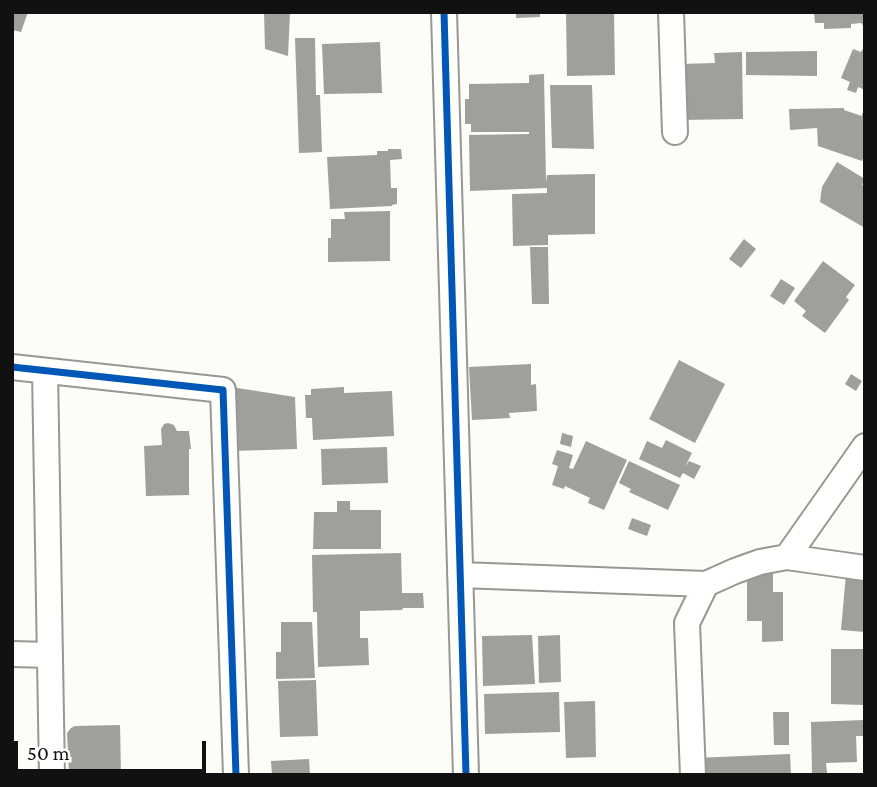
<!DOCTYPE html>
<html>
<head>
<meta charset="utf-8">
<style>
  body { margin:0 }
  #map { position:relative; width:877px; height:787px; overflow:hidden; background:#fdfcf7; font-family:"Crimson Pro",serif }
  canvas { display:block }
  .frame { position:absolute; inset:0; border:14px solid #111; pointer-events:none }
  .scale { position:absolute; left:14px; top:741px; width:192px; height:32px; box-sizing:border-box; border:4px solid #111; border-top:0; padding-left:9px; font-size:21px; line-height:24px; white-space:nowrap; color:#111; -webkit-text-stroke:5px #fff; paint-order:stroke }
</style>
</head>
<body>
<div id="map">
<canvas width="877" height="787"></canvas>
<div class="frame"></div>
<div class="scale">50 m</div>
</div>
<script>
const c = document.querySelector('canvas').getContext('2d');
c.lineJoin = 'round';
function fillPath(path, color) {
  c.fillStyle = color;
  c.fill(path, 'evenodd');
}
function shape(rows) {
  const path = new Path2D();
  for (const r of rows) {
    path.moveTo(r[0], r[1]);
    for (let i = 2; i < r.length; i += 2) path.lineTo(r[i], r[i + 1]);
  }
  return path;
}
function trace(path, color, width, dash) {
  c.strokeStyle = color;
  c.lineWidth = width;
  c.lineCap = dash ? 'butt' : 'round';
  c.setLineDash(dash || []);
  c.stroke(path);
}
fillPath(shape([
  [12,12,28,12,21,32,12,30],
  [264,12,290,12,288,56,265,49],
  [516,12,540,12,540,17,516,18],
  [566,12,614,12,615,75,567,76],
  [814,12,865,12,865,28,861,23,851,24,851,28,824,29,824,23,815,23],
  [295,38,315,38,316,95,320,95,322,152,299,153],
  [380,42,382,93,324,94,322,44],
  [865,45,865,90,858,87,856,93,847,90,850,82,841,78,853,49,861,52],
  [817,51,817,76,746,75,746,52],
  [742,52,743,119,681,120,680,64,715,63,714,53],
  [544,74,546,182,547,175,595,174,595,234,548,235,548,245,513,246,512,194,547,193,547,188,470,191,469,135,529,134,529,132,471,132,471,124,465,124,465,99,469,99,469,84,529,83,529,75],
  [550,85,592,85,594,149,552,148],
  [844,108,844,110,862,116,862,113,865,114,865,152,862,161,818,146,817,128,790,130,789,109],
  [388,149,401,149,402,159,390,160,391,188,397,188,397,204,392,205,392,206,330,209,327,157,377,155,377,151,388,151],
  [837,162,865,179,862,185,865,187,865,228,820,202,822,187],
  [390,211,390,261,328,262,328,238,331,238,331,219,345,219,344,212],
  [744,239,756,249,741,268,729,259],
  [530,247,548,247,549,304,532,304],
  [823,261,855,285,846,297,849,300,825,333,802,316,806,311,794,301],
  [781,279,795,288,784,305,770,296],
  [679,360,725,384,695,443,649,419],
  [531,364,531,385,536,384,537,411,509,413,510,418,472,420,469,367],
  [851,374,862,381,856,391,845,384],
  [231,387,295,397,297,449,233,451],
  [344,387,344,393,392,391,394,436,313,440,312,418,306,418,305,395,311,395,311,389],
  [168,423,174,425,177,431,189,431,191,449,189,449,189,495,146,496,144,446,162,445,161,429,164,424],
  [562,433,573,436,571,447,560,444],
  [666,440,692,453,685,467,689,461,701,466,694,479,683,473,680,478,639,459,647,441,662,448],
  [586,441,627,460,604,510,588,503,590,498,565,486,564,489,552,485,558,466,552,464,557,450,573,455,569,468,573,469],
  [387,447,388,483,322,485,321,449],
  [629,461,680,485,668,510,629,492,631,489,619,483],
  [337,501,350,501,350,510,381,510,381,549,313,549,314,512,337,512],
  [632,518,651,525,647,536,628,529],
  [401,553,402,593,423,593,424,608,403,608,402,610,360,611,360,638,368,638,369,665,318,667,317,612,313,612,312,555],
  [747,571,773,571,773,592,783,592,783,641,762,642,762,621,747,621],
  [846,574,865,575,865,632,841,630],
  [281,622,312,622,315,678,276,679,276,652,281,652],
  [532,635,535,684,483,686,482,636],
  [560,635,561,682,539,683,538,636],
  [831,649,865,649,865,705,831,704],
  [316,680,318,736,280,737,278,681],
  [559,692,560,732,485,734,484,694],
  [595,701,596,757,566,758,564,702],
  [773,712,789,712,789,745,774,745],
  [864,720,864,736,856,736,857,762,826,763,827,773,812,774,811,722],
  [120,725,121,775,69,775,67,733,71,728,75,726],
  [790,754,791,775,695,775,695,758],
  [309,759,310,775,272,775,271,761]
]), '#a19f9c');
const minor = shape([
  [444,12,466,775],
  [671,12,675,132],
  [12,367,223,390,236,775],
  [45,371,52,775],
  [787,557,865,568],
  [460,575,706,584],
  [12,654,50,655],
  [693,775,687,623,706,584,735,571,760,562,787,557,865,446]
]);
trace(minor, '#979795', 28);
trace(minor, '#fffffe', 24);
trace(shape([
  [444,12,466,775],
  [12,367,223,390,236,775]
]), '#0057b8', 7);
</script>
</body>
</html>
